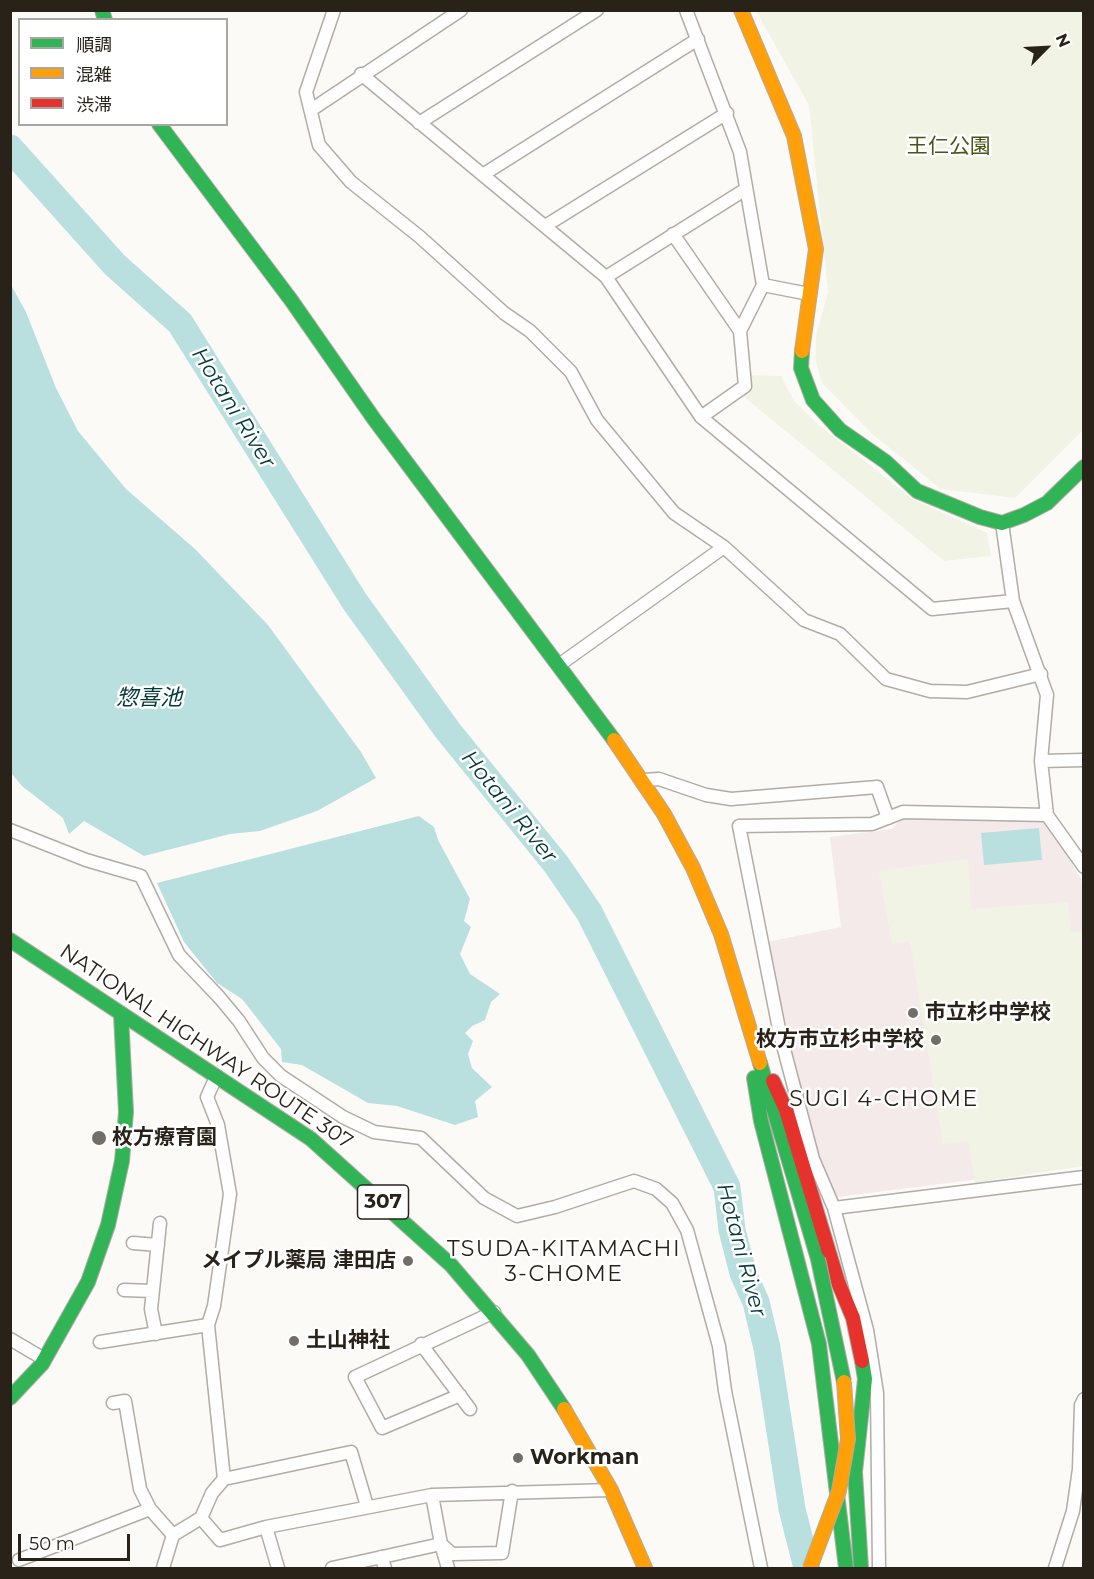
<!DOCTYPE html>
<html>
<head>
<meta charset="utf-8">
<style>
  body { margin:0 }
  #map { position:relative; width:1094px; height:1579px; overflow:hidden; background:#fcfaf7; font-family:Montserrat,"Noto Sans JP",sans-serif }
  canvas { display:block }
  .frame { position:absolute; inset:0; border:12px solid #282219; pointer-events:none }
  .legend { position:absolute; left:18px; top:18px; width:210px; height:108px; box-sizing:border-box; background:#fff; border:2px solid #a9a7a3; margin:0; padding:8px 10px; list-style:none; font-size:18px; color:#282219 }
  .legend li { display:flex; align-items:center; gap:12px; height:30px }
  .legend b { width:30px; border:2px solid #a9a7a3 }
  .north { position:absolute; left:1016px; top:18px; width:60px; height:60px; -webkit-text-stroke:4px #fff; paint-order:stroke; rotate:66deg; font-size:16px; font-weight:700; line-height:24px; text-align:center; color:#282219 }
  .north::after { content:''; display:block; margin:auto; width:21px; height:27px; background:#282219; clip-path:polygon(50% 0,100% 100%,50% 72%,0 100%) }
  .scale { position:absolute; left:18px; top:1534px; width:112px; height:27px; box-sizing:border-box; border:3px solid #282219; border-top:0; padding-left:8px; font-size:18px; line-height:21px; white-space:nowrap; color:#282219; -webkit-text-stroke:4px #fff; paint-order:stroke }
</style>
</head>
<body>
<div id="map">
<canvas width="1094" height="1579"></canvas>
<div class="frame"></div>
<ul class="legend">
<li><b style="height:8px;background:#30b455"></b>順調</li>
<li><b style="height:8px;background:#ff9f0a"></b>混雑</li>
<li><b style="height:8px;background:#e5322d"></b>渋滞</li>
</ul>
<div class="north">N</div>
<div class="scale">50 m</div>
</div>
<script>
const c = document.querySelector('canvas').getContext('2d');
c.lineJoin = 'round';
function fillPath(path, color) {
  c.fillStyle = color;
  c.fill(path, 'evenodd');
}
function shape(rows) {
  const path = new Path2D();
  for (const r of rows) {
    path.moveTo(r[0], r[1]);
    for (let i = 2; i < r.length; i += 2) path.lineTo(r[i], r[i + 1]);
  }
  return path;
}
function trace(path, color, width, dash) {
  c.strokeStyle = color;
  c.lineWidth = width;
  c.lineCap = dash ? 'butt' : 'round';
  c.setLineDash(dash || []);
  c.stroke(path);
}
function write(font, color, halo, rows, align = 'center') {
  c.font = font + ' Montserrat,"Noto Sans JP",sans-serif';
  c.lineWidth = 5;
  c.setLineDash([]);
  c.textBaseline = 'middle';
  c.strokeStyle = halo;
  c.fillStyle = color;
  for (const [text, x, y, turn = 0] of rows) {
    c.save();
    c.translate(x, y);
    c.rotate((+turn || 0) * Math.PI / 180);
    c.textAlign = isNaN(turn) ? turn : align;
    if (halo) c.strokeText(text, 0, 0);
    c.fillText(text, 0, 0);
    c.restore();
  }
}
fillPath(shape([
  [903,817,1041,818,1048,823,1081,879,1083,887,1083,1166,837,1197,829,1189,811,1138,767,942,841,927,830,837,892,829]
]), '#f4eaea');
fillPath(shape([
  [756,11,1083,11,1083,430,1015,498,941,489,871,433,822,383,816,362,816,336,828,292,809,105],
  [749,375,781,376,794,401,820,426,914,500,987,533,991,556,944,561,743,396,750,387],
  [968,859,971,909,1068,902,1071,932,1083,932,1083,1166,975,1183,968,1141,943,1144,910,941,892,944,879,871]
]), '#f1f4e4');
fillPath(shape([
  [11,285,26,312,56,388,78,431,126,489,195,549,268,625,361,752,376,778,317,811,260,831,230,834,144,856,84,821,69,834,63,818,22,786,11,773],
  [419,816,434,827,438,840,470,899,464,921,471,927,460,954,470,974,500,994,491,1002,485,1020,472,1026,465,1033,473,1041,468,1054,472,1068,492,1087,475,1101,478,1117,455,1125,397,1106,368,1103,302,1065,282,1062,281,1049,242,999,217,983,184,942,157,883],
  [1039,828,1042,860,984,865,981,833]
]), '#badfdf');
trace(shape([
  [10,148,115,265,180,323,355,602,448,731,556,864,589,912,727,1187,732,1230,743,1273,756,1302,767,1348,792,1509,807,1568]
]), '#badfdf', 27);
const street = shape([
  [334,10,306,92,319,145,351,182,420,237,504,313,530,331,571,372,597,420,674,513,724,547,804,620,840,634,886,679,930,691,967,692,1041,674],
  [686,10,740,152,763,285,740,331],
  [361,74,606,277,701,417,932,609,1013,601],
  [311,110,461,10],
  [419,123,597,10],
  [484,174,698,39],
  [545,226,727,113],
  [673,234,740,331,745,386,701,417],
  [606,277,746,189],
  [763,285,809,294],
  [1002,523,1013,601,1047,695,1041,761,1047,815,1084,867],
  [559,665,724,547],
  [1041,761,1084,760],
  [642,780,659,779,706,795,731,799,877,787,888,818],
  [10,830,86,860,141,876,179,955,219,997,239,1021,263,1058,281,1076,343,1117,374,1132,421,1138,484,1198,517,1216,555,1207,634,1181,656,1189,672,1203,687,1230,719,1346,725,1391,761,1568],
  [834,1208,1084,1177],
  [133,1243,158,1245],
  [124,1290,153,1291],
  [156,1334,151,1309,160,1223],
  [10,1339,44,1359],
  [100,1342,208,1325],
  [421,1344,470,1409],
  [460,1395,382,1428,355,1377,494,1312],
  [113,1403,125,1401,140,1489,150,1509,173,1535],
  [224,1479,351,1452,367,1506],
  [432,1495,441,1544,448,1568],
  [201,1518,220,1540,266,1527,432,1495,611,1490],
  [266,1527,278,1568],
  [381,1557,385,1568],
  [19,1560,150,1509],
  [163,1568,173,1535,201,1518,212,1493,224,1479,208,1325,214,1306,230,1194,218,1125,207,1097,216,1077],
  [332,1568,441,1544,452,1554,502,1553,512,1491],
  [879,1568,877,1393,867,1330,834,1208,813,1159,780,1034,739,826,872,824,903,812,1047,815],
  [1055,1568,1073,1511,1079,1469,1081,1405,1084,1399]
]);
const fast = shape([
  [102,10,105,20],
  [159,124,291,300,374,419,614,740],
  [802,351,801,368,813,400,840,430,886,462,917,491,980,517,1002,523,1024,515,1047,503,1084,467],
  [10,940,311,1139,451,1265,528,1355,564,1409],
  [760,1063,818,1259],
  [754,1078,761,1121,819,1344,846,1568],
  [10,1398,42,1364,88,1282,108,1225,122,1161,126,1112,121,1015],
  [861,1568,855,1472,865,1379,862,1361]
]);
const slow = shape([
  [741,10,794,136,816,249,802,351],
  [614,740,664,814,693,868,721,934,760,1063],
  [564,1409,611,1490,645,1568]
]);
const jam = shape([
  [773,1081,786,1110,838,1282,853,1318,862,1361]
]);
trace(street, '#b0aca6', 15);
trace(fast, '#b0aca6', 16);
trace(slow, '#b0aca6', 16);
trace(jam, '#b0aca6', 16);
trace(street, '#fffefe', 12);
trace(fast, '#30b455', 14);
trace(slow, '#ff9f0a', 14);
trace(jam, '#e5322d', 14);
const fastBridge = shape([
  [818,1259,844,1382]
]);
const slowBridge = shape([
  [810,1568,839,1491,848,1439,844,1382]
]);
trace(fastBridge, '#b0aca6', 16, []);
trace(slowBridge, '#b0aca6', 16, []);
trace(fastBridge, '#30b455', 14);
trace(slowBridge, '#ff9f0a', 14);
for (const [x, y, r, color] of [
  [913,1013,6,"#726e67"],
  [936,1040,6,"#726e67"],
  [99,1138,8,"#726e67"],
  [408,1261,6,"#726e67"],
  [294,1341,6,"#726e67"],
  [518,1458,6,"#726e67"]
]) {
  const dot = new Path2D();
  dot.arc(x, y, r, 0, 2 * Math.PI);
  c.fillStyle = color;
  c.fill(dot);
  trace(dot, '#fff', 2);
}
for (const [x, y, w] of [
  [383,1202,51]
]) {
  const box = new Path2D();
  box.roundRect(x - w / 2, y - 17, w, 34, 4.5);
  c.fillStyle = '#fff';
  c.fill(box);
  trace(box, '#282219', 1.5);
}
write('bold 20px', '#282219', null, [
  ["307",383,1202]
]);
write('21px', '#495517', '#fff', [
  ["王仁公園",949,147]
]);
write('bold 21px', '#282219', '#fff', [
  ["市立杉中学校",925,1013],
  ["枚方市立杉中学校",924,1040,"right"],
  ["枚方療育園",112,1138],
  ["メイプル薬局 津田店",396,1261,"right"],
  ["土山神社",306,1341],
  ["Workman",530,1458]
], 'left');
write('21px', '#282219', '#fff', [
  ["NATIONAL HIGHWAY ROUTE 307",206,1047,34]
]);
write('italic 22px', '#03393a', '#fff', [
  ["Hotani River",233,408,58],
  ["惣喜池",149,699],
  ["Hotani River",509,807,51],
  ["Hotani River",741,1250,75]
]);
c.letterSpacing = '1.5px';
write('22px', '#282219', '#fff', [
  ["SUGI 4-CHOME",884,1100],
  ["TSUDA-KITAMACHI",564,1250],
  ["3-CHOME",564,1275]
]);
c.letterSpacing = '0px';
</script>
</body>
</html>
